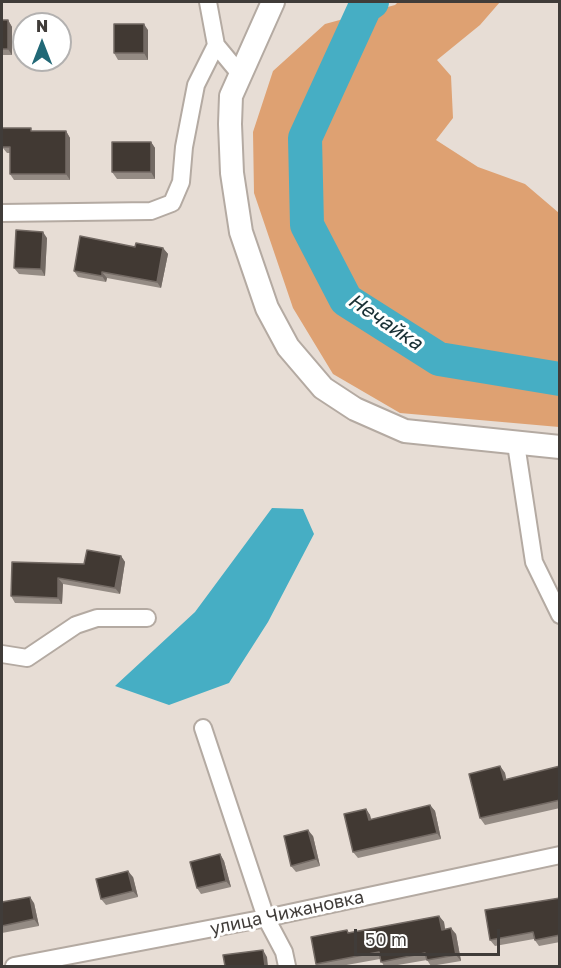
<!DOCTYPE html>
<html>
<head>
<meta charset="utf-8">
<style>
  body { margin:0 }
  #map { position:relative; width:561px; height:968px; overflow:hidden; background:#e7ddd5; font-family:"Golos Text",sans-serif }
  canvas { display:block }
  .frame { position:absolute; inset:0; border:3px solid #403c39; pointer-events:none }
  .north { position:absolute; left:12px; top:12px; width:60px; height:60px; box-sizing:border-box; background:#fff; border:2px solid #b3b1b0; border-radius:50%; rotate:0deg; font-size:16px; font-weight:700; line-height:24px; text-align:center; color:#403c39 }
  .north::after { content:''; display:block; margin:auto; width:21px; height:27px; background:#216876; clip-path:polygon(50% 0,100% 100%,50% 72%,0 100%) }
  .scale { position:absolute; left:354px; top:929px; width:146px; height:27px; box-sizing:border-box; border:3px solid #403c39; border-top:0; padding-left:8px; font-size:18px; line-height:21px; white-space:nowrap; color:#403c39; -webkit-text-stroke:4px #fff; paint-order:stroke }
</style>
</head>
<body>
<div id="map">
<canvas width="561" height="968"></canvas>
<div class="frame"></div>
<div class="north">N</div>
<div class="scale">50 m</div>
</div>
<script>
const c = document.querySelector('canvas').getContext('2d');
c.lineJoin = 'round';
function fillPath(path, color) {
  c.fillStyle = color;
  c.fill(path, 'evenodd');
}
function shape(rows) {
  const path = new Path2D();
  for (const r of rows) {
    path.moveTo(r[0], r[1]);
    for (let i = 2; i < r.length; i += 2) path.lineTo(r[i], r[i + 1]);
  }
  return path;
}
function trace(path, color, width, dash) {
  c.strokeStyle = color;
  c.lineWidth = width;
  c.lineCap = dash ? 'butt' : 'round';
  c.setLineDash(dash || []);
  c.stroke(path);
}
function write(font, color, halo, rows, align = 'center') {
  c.font = font + ' "Golos Text",sans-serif';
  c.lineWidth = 6;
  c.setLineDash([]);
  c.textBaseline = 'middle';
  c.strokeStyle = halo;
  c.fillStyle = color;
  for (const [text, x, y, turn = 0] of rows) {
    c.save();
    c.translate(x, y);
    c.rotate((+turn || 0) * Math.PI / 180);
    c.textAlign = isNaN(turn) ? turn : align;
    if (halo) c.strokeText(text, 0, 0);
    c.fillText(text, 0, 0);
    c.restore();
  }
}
fillPath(shape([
  [398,2,500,2,480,25,437,60,451,76,453,118,436,140,478,167,525,184,559,213,559,427,400,413,333,374,293,308,254,193,253,132,273,71,325,24,395,5]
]), '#dea172');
fillPath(shape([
  [272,508,303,509,314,534,268,622,229,683,169,705,115,686,195,612]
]), '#46aec4');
trace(shape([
  [372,2,365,7,305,138,307,225,346,300,439,359,560,379]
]), '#46aec4', 34);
const street = shape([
  [208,2,216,45,240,74],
  [2,213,151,211,172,203,181,182,184,147,196,85,216,45],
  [516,444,534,562,560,615],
  [2,654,27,658,76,625,97,618,147,618],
  [203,728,266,918,284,952,287,966],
  [14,966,266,918,560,855]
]);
const secondary = shape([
  [273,2,231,96,230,124,232,173,241,232,267,308,288,347,323,388,355,409,405,431,560,447]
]);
trace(street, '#b4aaa2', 20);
trace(secondary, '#b4aaa2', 26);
trace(street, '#fff', 16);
trace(secondary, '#fff', 22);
fillPath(shape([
  [2,20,8,20,12,27,12,55,2,55],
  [148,30,148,60,118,60,114,53],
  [33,131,66,131,70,138,70,180,14,180,10,174,10,153,7,153,2,147],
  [151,142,155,148,155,179,117,179,112,172],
  [47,238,45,276,19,274,14,268],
  [135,247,163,248,168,254,161,288,107,278,106,282,78,277,74,271],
  [121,556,125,562,120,594,63,584,62,604,15,603,11,596,84,564],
  [500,766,505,773,506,780,560,766,560,808,485,825,480,818],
  [430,805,435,811,441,839,358,858,353,852,366,809,370,815,371,820],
  [313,836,320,866,296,872,291,866],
  [220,854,224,861,231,887,201,894,197,888],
  [133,877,138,897,106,905,101,899],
  [560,898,560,942,539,946,534,939,495,946,490,940],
  [2,902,34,903,39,926,2,933],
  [439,916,444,922,445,929,456,934,461,961,431,966,427,960,392,966,384,966,380,959,341,966,317,966,316,964,349,933]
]), '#948b84');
fillPath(shape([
  [8,20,12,27,12,55,8,49],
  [144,24,148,30,148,60,144,53],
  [66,131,70,138,70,180,66,174],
  [151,142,155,148,155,179,151,172],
  [43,232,47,238,45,276,41,269],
  [163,248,168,254,161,288,157,282],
  [102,272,107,278,106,282,102,276],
  [121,556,125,562,120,594,115,588],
  [58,578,63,584,62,604,58,598],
  [500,766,505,773,508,787,504,780],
  [430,805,435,811,441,839,437,833],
  [366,809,370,815,373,827,369,820],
  [308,830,313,836,320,866,316,859],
  [220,854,224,861,231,887,226,881],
  [128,871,133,877,138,897,133,891],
  [30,897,34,903,39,926,34,919],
  [439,916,444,922,446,936,442,930],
  [451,928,456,934,461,961,456,955],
  [263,950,267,957,268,966,265,966]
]), '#736a64');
const building = shape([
  [2,20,8,20,8,49,2,49,2,20],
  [114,24,144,24,144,53,114,53,114,24],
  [2,128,31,128,31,131,66,131,66,174,10,174,10,147,2,147,2,128],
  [112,142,151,142,151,172,112,172,112,142],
  [16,230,43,232,41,269,14,268,16,230],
  [80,236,135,247,136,243,163,248,157,282,102,272,102,276,74,271,80,236],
  [87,550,121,556,115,588,58,578,58,598,11,596,12,562,84,564,87,550],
  [500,766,504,780,560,766,560,800,480,818,469,774,500,766],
  [430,805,437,833,353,852,344,814,366,809,369,820,430,805],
  [308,830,316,859,291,866,284,836,308,830],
  [220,854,226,881,197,888,190,862,220,854],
  [128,871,133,891,101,899,96,879,128,871],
  [30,897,34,919,2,926,2,902,30,897],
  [560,898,560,935,535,940,533,932,490,940,485,910,560,898],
  [439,916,442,930,451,928,456,955,427,960,425,953,381,962,379,952,316,964,311,937,347,930,348,933,439,916],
  [263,950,265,966,225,966,223,955,263,950]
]);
fillPath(building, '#413933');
trace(building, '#736a64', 1.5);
write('18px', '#403c39', '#fff', [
  ["улица Чижановка",287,913,-12]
]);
write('italic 20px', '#193035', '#fff', [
  ["Нечайка",385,322,34]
]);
</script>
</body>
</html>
